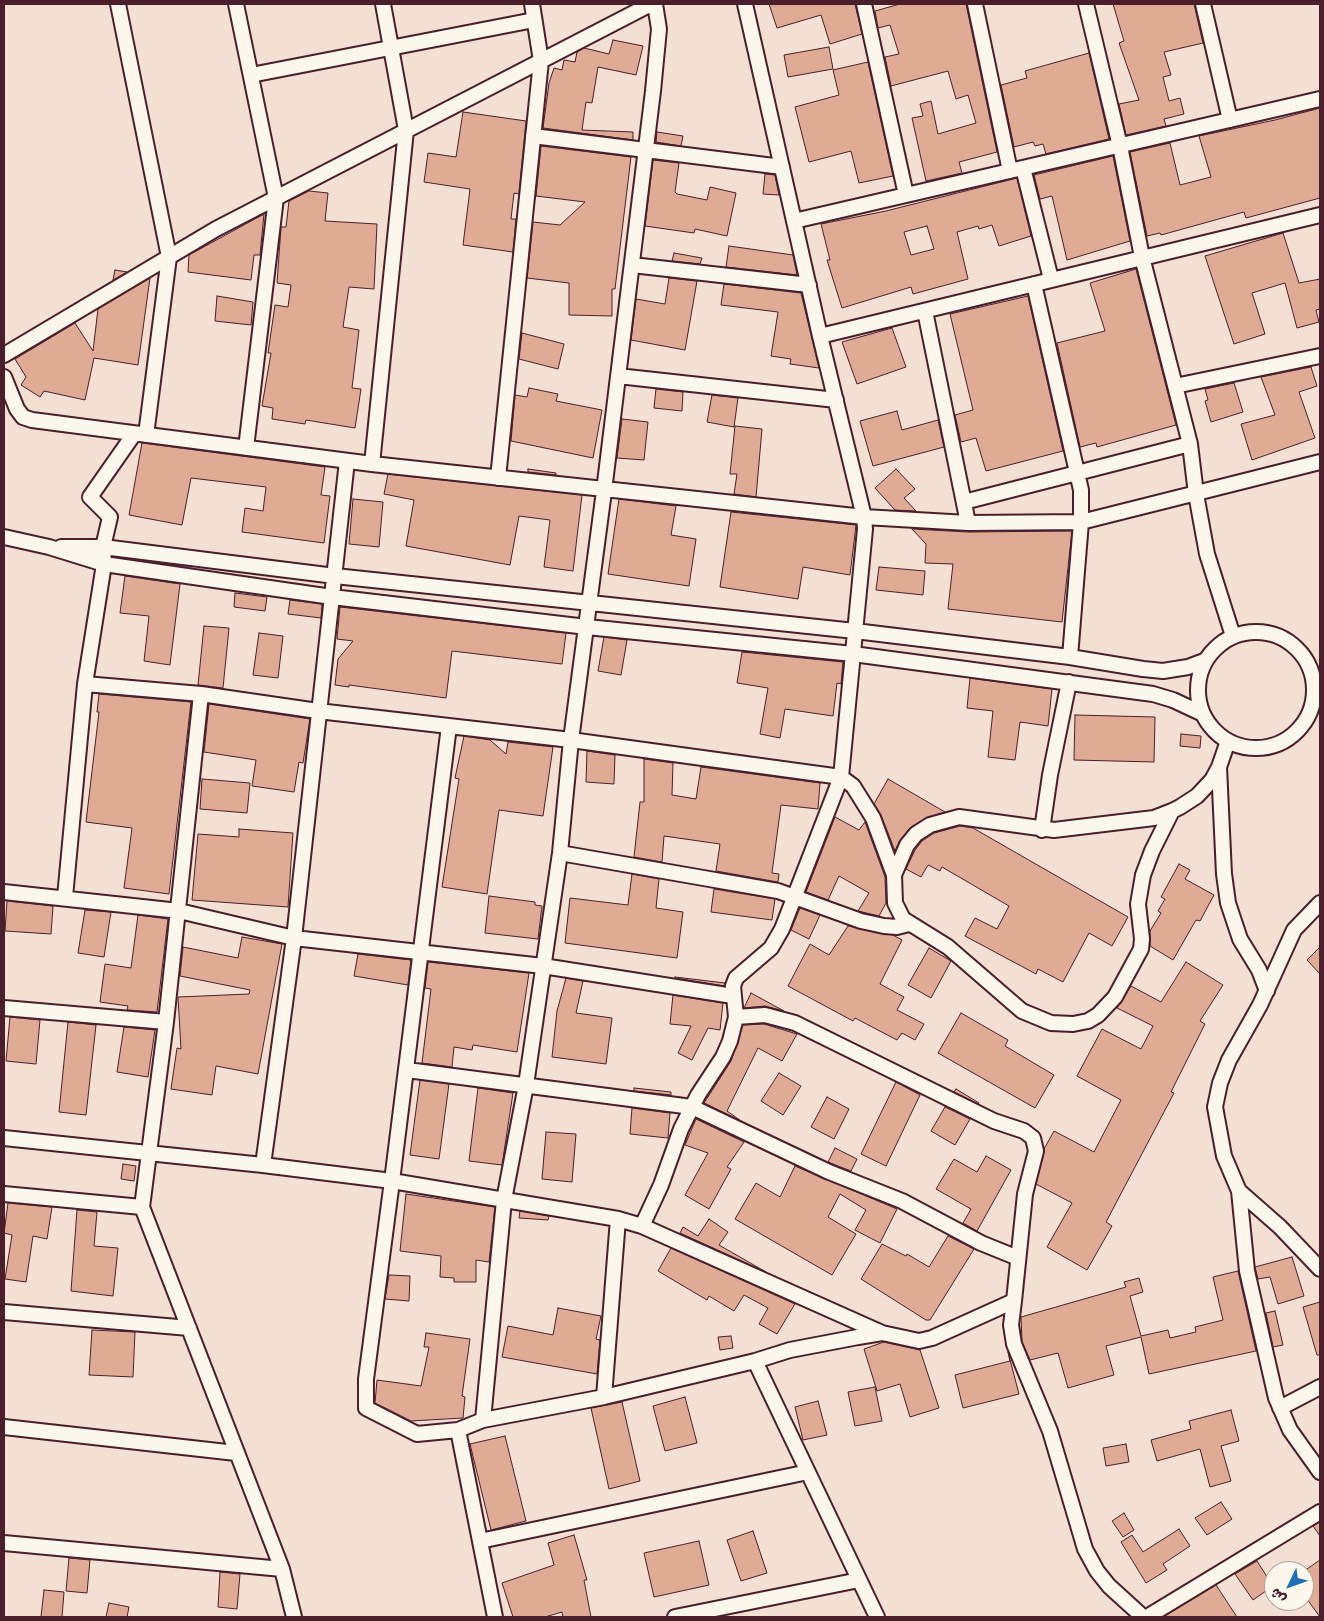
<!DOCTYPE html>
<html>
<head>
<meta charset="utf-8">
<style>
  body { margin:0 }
  #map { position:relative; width:1324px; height:1621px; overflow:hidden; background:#f3e0d2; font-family:Kalam,"Playpen Sans Arabic",sans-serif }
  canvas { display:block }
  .frame { position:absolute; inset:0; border:5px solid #4a1f2b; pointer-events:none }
  .north { position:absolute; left:1264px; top:1561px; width:50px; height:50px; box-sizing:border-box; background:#fbf7ec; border:1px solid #b4a19f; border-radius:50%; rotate:228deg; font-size:14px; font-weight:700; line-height:20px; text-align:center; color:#4a1f2b }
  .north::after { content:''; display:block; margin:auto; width:18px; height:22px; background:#1f6fb2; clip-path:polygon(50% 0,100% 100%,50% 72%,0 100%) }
</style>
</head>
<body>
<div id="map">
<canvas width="1324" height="1621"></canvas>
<div class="frame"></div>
<div class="north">ش</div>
</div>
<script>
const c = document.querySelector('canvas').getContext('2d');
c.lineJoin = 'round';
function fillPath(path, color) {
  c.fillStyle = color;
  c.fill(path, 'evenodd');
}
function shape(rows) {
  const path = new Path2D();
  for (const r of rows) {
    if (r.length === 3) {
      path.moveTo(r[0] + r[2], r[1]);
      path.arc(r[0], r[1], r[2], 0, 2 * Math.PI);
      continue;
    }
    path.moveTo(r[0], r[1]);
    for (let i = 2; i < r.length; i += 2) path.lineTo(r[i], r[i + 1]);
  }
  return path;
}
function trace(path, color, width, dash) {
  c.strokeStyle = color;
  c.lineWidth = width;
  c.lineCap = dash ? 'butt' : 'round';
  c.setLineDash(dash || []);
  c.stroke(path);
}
const building = shape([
  [769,4,855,4,862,34,830,44,821,15,777,28,769,4],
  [900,4,966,4,997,152,959,162,962,173,926,181,912,118,923,116,920,104,931,101,938,134,976,123,968,95,956,99,948,71,891,86,885,57,899,54,890,25,878,28,875,11,900,4],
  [1113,4,1194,4,1203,43,1164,52,1171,75,1163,77,1169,101,1180,98,1184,114,1164,119,1166,126,1126,135,1119,104,1139,100,1119,43,1124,41,1113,4],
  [613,40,643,46,636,75,598,67,592,103,586,102,582,130,633,132,633,140,543,128,549,83,554,68,562,70,564,60,575,62,577,52,584,48,609,54,613,40],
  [829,47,833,69,788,77,784,55,829,47],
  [1089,53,1109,139,1046,154,1043,144,1035,146,1033,142,1014,147,1001,85,1027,78,1025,71,1089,53],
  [868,62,893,176,859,183,851,151,809,162,795,107,839,95,833,70,868,62],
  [1320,108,1320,198,1246,218,1244,212,1161,235,1160,233,1147,236,1130,152,1170,143,1180,185,1211,177,1199,136,1275,120,1320,108],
  [463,112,526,121,519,194,514,193,511,219,516,219,513,252,463,245,470,189,424,182,428,153,456,157,463,112],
  [657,132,683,136,681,146,656,142,657,132],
  [541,146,631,157,615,289,612,289,612,316,569,315,569,283,527,278,533,222,560,225,585,202,536,196,541,146],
  [1113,156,1130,241,1067,260,1052,196,1040,199,1034,175,1113,156],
  [653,160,679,163,675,192,677,194,707,200,710,187,736,193,727,236,695,229,694,233,645,226,653,160],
  [765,174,775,175,779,195,763,194,765,174],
  [1017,178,1031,236,999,246,992,225,979,229,978,226,957,232,968,279,913,294,911,287,842,308,827,260,830,260,821,224,886,211,1017,178],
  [927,226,934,249,911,255,904,232,927,226],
  [309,191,328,193,325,221,377,224,374,289,349,287,343,327,359,330,352,388,361,389,355,428,306,420,305,424,272,419,273,408,262,406,271,353,268,353,275,305,288,307,291,285,277,283,281,227,286,227,289,201,309,191],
  [264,214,260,255,254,255,251,280,188,272,189,255,264,214],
  [1283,233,1299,283,1320,279,1320,309,1316,310,1319,322,1297,328,1285,283,1252,293,1265,334,1234,344,1205,256,1283,233],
  [729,246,793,255,797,275,726,267,729,246],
  [674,253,702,258,700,264,672,261,674,253],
  [1136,269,1176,425,1097,447,1096,443,1080,447,1057,343,1105,331,1090,283,1136,269],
  [115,270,127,272,113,280,115,270],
  [150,278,138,365,94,358,85,400,44,391,40,397,21,385,26,377,15,359,75,323,93,351,98,309,150,278],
  [669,278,697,281,685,350,631,340,636,299,665,304,669,278],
  [724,284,801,293,819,368,790,364,791,359,771,356,778,312,721,305,724,284],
  [217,296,253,302,251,325,215,321,217,296],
  [1028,296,1063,451,986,471,976,438,961,442,955,415,973,410,950,314,1028,296],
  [892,328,906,367,857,384,842,342,892,328],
  [522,333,564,344,558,369,519,359,522,333],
  [1311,367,1317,386,1299,392,1315,438,1252,460,1241,424,1275,415,1261,377,1311,367],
  [1234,383,1243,412,1211,422,1205,401,1208,400,1205,389,1234,383],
  [529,388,558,394,556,401,602,410,593,458,511,441,515,395,527,397,529,388],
  [656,389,683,392,682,411,654,408,656,389],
  [712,395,738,398,734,427,707,422,712,395],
  [897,411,902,430,938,420,944,447,873,466,860,421,897,411],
  [622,419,648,422,644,460,617,458,622,419],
  [735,426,762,429,756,497,734,494,737,474,730,474,735,426],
  [142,443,325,467,321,495,330,496,324,543,242,532,245,508,263,511,266,487,191,478,182,525,129,515,142,443],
  [528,469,556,473,556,475,528,472,528,469],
  [896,469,915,489,904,498,916,511,895,510,875,488,896,469],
  [388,474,582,495,573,571,544,567,550,520,519,516,510,565,406,546,414,500,384,494,388,474],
  [353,499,383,502,379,547,349,544,353,499],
  [619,499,676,506,671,535,696,539,689,586,608,574,619,499],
  [731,512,856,525,850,575,803,567,798,599,720,587,731,512],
  [912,529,968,532,1072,531,1062,622,948,609,953,564,925,563,926,544,912,529],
  [879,567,925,571,923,595,876,590,879,567],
  [125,576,180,584,170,665,144,661,149,616,120,613,125,576],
  [235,593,267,597,265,611,234,607,235,593],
  [290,600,322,604,321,618,288,614,290,600],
  [340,607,566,633,562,664,452,651,446,698,349,685,349,687,335,685,338,659,353,641,337,639,340,607],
  [204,626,229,628,223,688,198,685,204,626],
  [259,633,283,636,278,678,253,675,259,633],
  [604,637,627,640,621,675,598,671,604,637],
  [742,652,843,662,841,684,837,683,833,716,785,709,780,738,760,734,768,688,737,683,742,652],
  [970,678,1052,689,1048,726,1020,722,1015,760,988,757,993,711,967,708,970,678],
  [99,694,191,702,169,894,124,888,132,828,86,822,99,712,97,712,99,694],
  [209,704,310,719,303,763,299,762,294,792,252,786,256,760,204,752,209,704],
  [1075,715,1155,717,1154,762,1074,760,1075,715],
  [1181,734,1201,736,1200,748,1180,746,1181,734],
  [464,736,490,740,506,754,508,742,553,747,543,816,499,810,487,894,442,887,459,779,455,778,464,736],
  [587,751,615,755,614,784,586,782,587,751],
  [644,759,673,763,672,795,696,799,701,767,820,783,818,809,781,805,772,873,779,874,778,882,716,871,720,844,664,836,662,862,634,857,640,802,644,802,644,759],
  [202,779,250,783,247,813,200,809,202,779],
  [888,779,945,812,926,818,911,827,900,840,895,851,881,815,874,804,888,779],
  [835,817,859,830,865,822,885,877,886,903,879,916,858,911,869,893,839,876,828,900,806,892,835,817],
  [960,826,973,828,1128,917,1112,946,1089,933,1063,982,1038,969,1036,974,965,936,975,918,997,929,1009,906,942,867,940,871,928,865,921,877,906,869,915,850,922,841,934,833,960,826],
  [239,829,293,833,288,907,192,900,198,834,239,837,239,829],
  [1179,864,1190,870,1185,879,1214,895,1200,921,1196,920,1173,960,1150,946,1150,931,1161,913,1158,911,1165,899,1161,897,1179,864],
  [632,874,659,879,656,908,683,912,677,958,565,943,570,898,628,905,632,874],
  [714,889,775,899,772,920,711,912,714,889],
  [489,896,535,902,535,905,542,906,538,939,485,933,489,896],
  [7,901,53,906,51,934,5,931,7,901],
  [800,908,820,915,809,939,791,930,800,908],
  [85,910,111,912,104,957,78,953,85,910],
  [138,915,168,919,157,1012,127,1010,128,1006,100,1002,105,964,131,968,138,915],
  [848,926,893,935,902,940,880,984,904,997,897,1010,924,1024,915,1040,902,1033,897,1040,855,1018,853,1021,788,986,810,944,829,955,848,926],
  [242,937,282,944,258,1074,216,1066,212,1095,171,1089,177,1048,181,1049,178,997,249,994,250,990,180,976,183,947,238,958,242,937],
  [1320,947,1320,974,1307,960,1320,947],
  [929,948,951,961,931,998,908,985,929,948],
  [358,954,411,960,408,985,354,976,358,954],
  [428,962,529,973,517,1052,473,1045,472,1050,454,1047,452,1067,422,1063,431,989,425,988,428,962],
  [1186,962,1223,985,1200,1021,1205,1024,1171,1092,1174,1093,1106,1222,1112,1226,1087,1270,1047,1247,1072,1203,1036,1184,1044,1149,1054,1131,1094,1152,1121,1100,1077,1076,1102,1029,1141,1049,1153,1026,1117,1008,1131,986,1161,1002,1186,962],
  [675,977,725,983,724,986,675,978,675,977],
  [566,978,583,981,576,1013,612,1018,606,1064,552,1057,557,1011,566,978],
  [751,993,784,1011,765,1006,744,1008,751,993],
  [673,995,723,1003,720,1030,708,1028,692,1060,678,1053,691,1026,670,1024,673,995],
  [961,1013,1008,1040,1005,1046,1054,1075,1035,1108,938,1053,961,1013],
  [10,1017,40,1020,36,1064,6,1061,10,1017],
  [68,1022,96,1025,86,1115,59,1112,68,1022],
  [764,1024,797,1034,782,1061,758,1048,727,1111,741,1121,704,1103,731,1061,743,1025,764,1024],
  [124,1027,155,1030,148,1077,117,1072,124,1027],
  [779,1073,801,1086,783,1115,761,1101,779,1073],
  [420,1080,449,1084,439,1159,410,1155,420,1080],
  [896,1082,920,1095,886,1166,861,1154,896,1082],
  [478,1088,513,1093,502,1165,469,1161,478,1088],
  [634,1088,671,1092,671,1095,634,1091,634,1088],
  [956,1089,979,1103,978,1104,954,1092,956,1089],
  [827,1097,849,1109,834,1139,811,1127,827,1097],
  [945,1107,970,1119,955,1145,931,1131,945,1107],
  [632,1108,670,1113,668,1138,630,1134,632,1108],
  [696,1119,744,1142,727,1167,731,1169,709,1209,685,1195,708,1153,685,1145,696,1119],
  [546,1132,576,1134,572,1182,542,1179,546,1132],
  [835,1148,857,1159,851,1171,828,1162,835,1148],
  [986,1156,1011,1170,977,1231,963,1223,971,1209,936,1189,954,1159,977,1172,986,1156],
  [123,1164,136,1166,134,1181,121,1179,123,1164],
  [795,1166,897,1209,880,1243,855,1230,866,1210,840,1194,828,1217,856,1234,832,1275,735,1219,756,1183,780,1197,795,1166],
  [406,1194,495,1207,489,1262,476,1260,476,1282,454,1282,454,1278,440,1277,441,1256,400,1251,406,1194],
  [8,1203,52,1207,47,1239,33,1236,26,1282,5,1279,12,1235,4,1233,8,1203],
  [77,1210,97,1212,94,1246,118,1248,113,1296,71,1291,77,1210],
  [520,1211,549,1216,548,1220,519,1218,520,1211],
  [709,1219,728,1232,719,1245,766,1272,680,1233,683,1227,698,1236,709,1219],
  [948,1236,974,1249,930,1320,926,1320,861,1279,882,1244,906,1256,907,1254,929,1267,948,1236],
  [671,1248,795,1304,777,1334,759,1324,768,1308,744,1295,734,1311,709,1296,707,1300,658,1271,671,1248],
  [1292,1257,1304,1296,1278,1304,1270,1277,1258,1279,1255,1267,1292,1257],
  [1238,1271,1256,1351,1149,1374,1141,1337,1106,1346,1114,1375,1068,1388,1058,1353,1030,1360,1022,1342,1021,1317,1126,1287,1124,1282,1139,1278,1143,1292,1130,1296,1141,1336,1168,1330,1170,1338,1196,1332,1195,1327,1223,1320,1213,1277,1238,1271],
  [389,1275,410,1276,409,1301,385,1299,389,1275],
  [1320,1302,1320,1355,1317,1355,1303,1307,1320,1302],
  [558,1308,601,1316,596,1339,600,1340,597,1374,502,1357,508,1326,553,1335,558,1308],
  [1275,1311,1283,1345,1273,1347,1266,1313,1275,1311],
  [92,1330,135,1332,133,1377,89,1375,92,1330],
  [426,1333,470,1339,462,1396,465,1397,463,1418,411,1421,375,1403,377,1380,421,1386,429,1347,424,1347,426,1333],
  [731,1336,733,1348,720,1350,718,1337,731,1336],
  [884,1342,920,1350,939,1408,910,1417,900,1384,877,1391,864,1349,884,1342],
  [1008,1352,1019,1394,963,1408,955,1375,1010,1361,1008,1352],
  [875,1387,882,1421,855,1426,848,1392,875,1387],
  [685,1397,697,1443,665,1451,653,1406,685,1397],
  [818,1401,827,1435,803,1440,795,1407,818,1401],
  [622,1402,640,1481,609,1489,591,1408,622,1402],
  [1231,1410,1239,1441,1221,1446,1231,1481,1210,1487,1200,1449,1157,1461,1151,1440,1191,1429,1189,1421,1231,1410],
  [505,1436,526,1521,491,1530,470,1444,505,1436],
  [1126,1444,1129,1462,1106,1466,1103,1448,1126,1444],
  [1221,1502,1232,1519,1207,1535,1195,1518,1221,1502],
  [1124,1513,1134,1530,1123,1537,1112,1521,1124,1513],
  [1320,1522,1320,1536,1313,1526,1320,1522],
  [1179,1529,1190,1546,1163,1564,1167,1570,1146,1583,1121,1542,1132,1535,1143,1552,1179,1529],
  [753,1531,767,1573,741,1581,727,1540,753,1531],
  [574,1535,587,1580,584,1580,591,1617,563,1617,562,1612,545,1617,513,1617,502,1583,554,1565,548,1543,574,1535],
  [699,1541,709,1585,654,1597,644,1553,699,1541],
  [69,1558,90,1560,87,1593,66,1591,69,1558],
  [1320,1560,1320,1617,1304,1595,1304,1571,1320,1560],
  [1257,1561,1273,1586,1253,1600,1235,1574,1257,1561],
  [220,1572,240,1574,237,1609,218,1607,220,1572],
  [1216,1585,1237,1617,1163,1617,1216,1585],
  [44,1590,64,1592,62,1617,41,1617,44,1590],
  [109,1603,129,1607,127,1617,106,1617,109,1603]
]);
fillPath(building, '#dfab94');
trace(building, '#4a1f2b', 1);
const minor = shape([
  [118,4,169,257,146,435],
  [236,4,276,198,246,448],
  [864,4,906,195],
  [975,4,1010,171],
  [1086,4,1120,146,1142,257,1190,444,1196,494,1207,554,1233,636],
  [1203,4,1230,120],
  [251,75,534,20],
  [533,136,782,167],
  [1023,168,1051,279],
  [794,221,1320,99],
  [632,265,809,285],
  [1034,284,1081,490,1081,522,1070,657],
  [925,311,968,523],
  [820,336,1320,215],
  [4,355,216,229,651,4],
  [618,376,836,400],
  [4,377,17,409,23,417,32,420,372,464,864,517,968,523,1081,522,1320,462],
  [1175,386,1320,356],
  [372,464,406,130,383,4],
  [498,478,541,61,532,4],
  [964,502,1190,444],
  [4,537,49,547,104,564,332,597,587,627,853,654,1153,694,1173,700,1203,714],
  [61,547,103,547,335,576,855,631,1070,657,1143,669,1163,671,1188,667,1204,661],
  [1256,690,58],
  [85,684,201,694,318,711,571,740,841,777,853,786,873,818,894,875],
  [1219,767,1224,874,1228,903,1240,939,1259,970,1267,991],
  [1172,811,1152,851,1143,875,1138,904,1142,939,1141,949,1115,997,1098,1015,1088,1021,1073,1024,1051,1023,1022,1011,948,947,903,919,895,903,894,875,907,845,916,834,930,825,959,817,1054,830,1154,818,1172,811,1180,807,1197,796,1212,780,1219,767,1228,741],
  [1042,830,1050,775,1069,682],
  [560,853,778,891,861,921,884,926,897,927,909,924],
  [4,892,179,911,294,938,543,966,733,996],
  [65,897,85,684,104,564,103,547,110,517,90,497,134,434],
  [1320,903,1294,930,1260,1005,1229,1060,1220,1083,1215,1107,1224,1156,1239,1191,1247,1271,1276,1398,1290,1430,1320,1472],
  [4,1008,166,1022,201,694],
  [736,1017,765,1015,795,1023,994,1121,1024,1131,1033,1138,1036,1151,1025,1194,1014,1301,1011,1325,1014,1344,1050,1431,1085,1549,1097,1571,1109,1586,1143,1617],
  [166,1022,142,1207,282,1569,294,1617],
  [407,1070,692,1107,829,1172,902,1201,981,1243,1018,1258],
  [4,1138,263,1165,294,938,347,461],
  [263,1165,392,1181,449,726],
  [392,1181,618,1219,604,1397,483,1420,458,1430,417,1434,366,1408,366,1379,392,1181],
  [1239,1191,1280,1227,1320,1269],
  [4,1194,142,1207],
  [618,1219,642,1226,882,1333],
  [642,1226,661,1185,681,1129,698,1095,723,1057,730,1041,736,1017,733,986,736,978,771,948,782,929,841,777,865,529,864,517,820,336,745,4],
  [4,1312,189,1328],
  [755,1361,877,1617],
  [604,1397,755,1361,790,1350,858,1337,882,1333,919,1341,932,1338,1014,1301],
  [1280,1408,1320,1387],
  [483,1420,504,1200,526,1085,560,853,571,740,604,491,653,91,659,29,655,4],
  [4,1427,236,1453],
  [458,1430,495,1617],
  [480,1541,808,1472],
  [4,1543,282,1569],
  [675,1617,859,1580],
  [1147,1617,1320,1512]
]);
trace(minor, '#4a1f2b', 18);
trace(minor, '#fbf7ec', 14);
</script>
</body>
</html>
